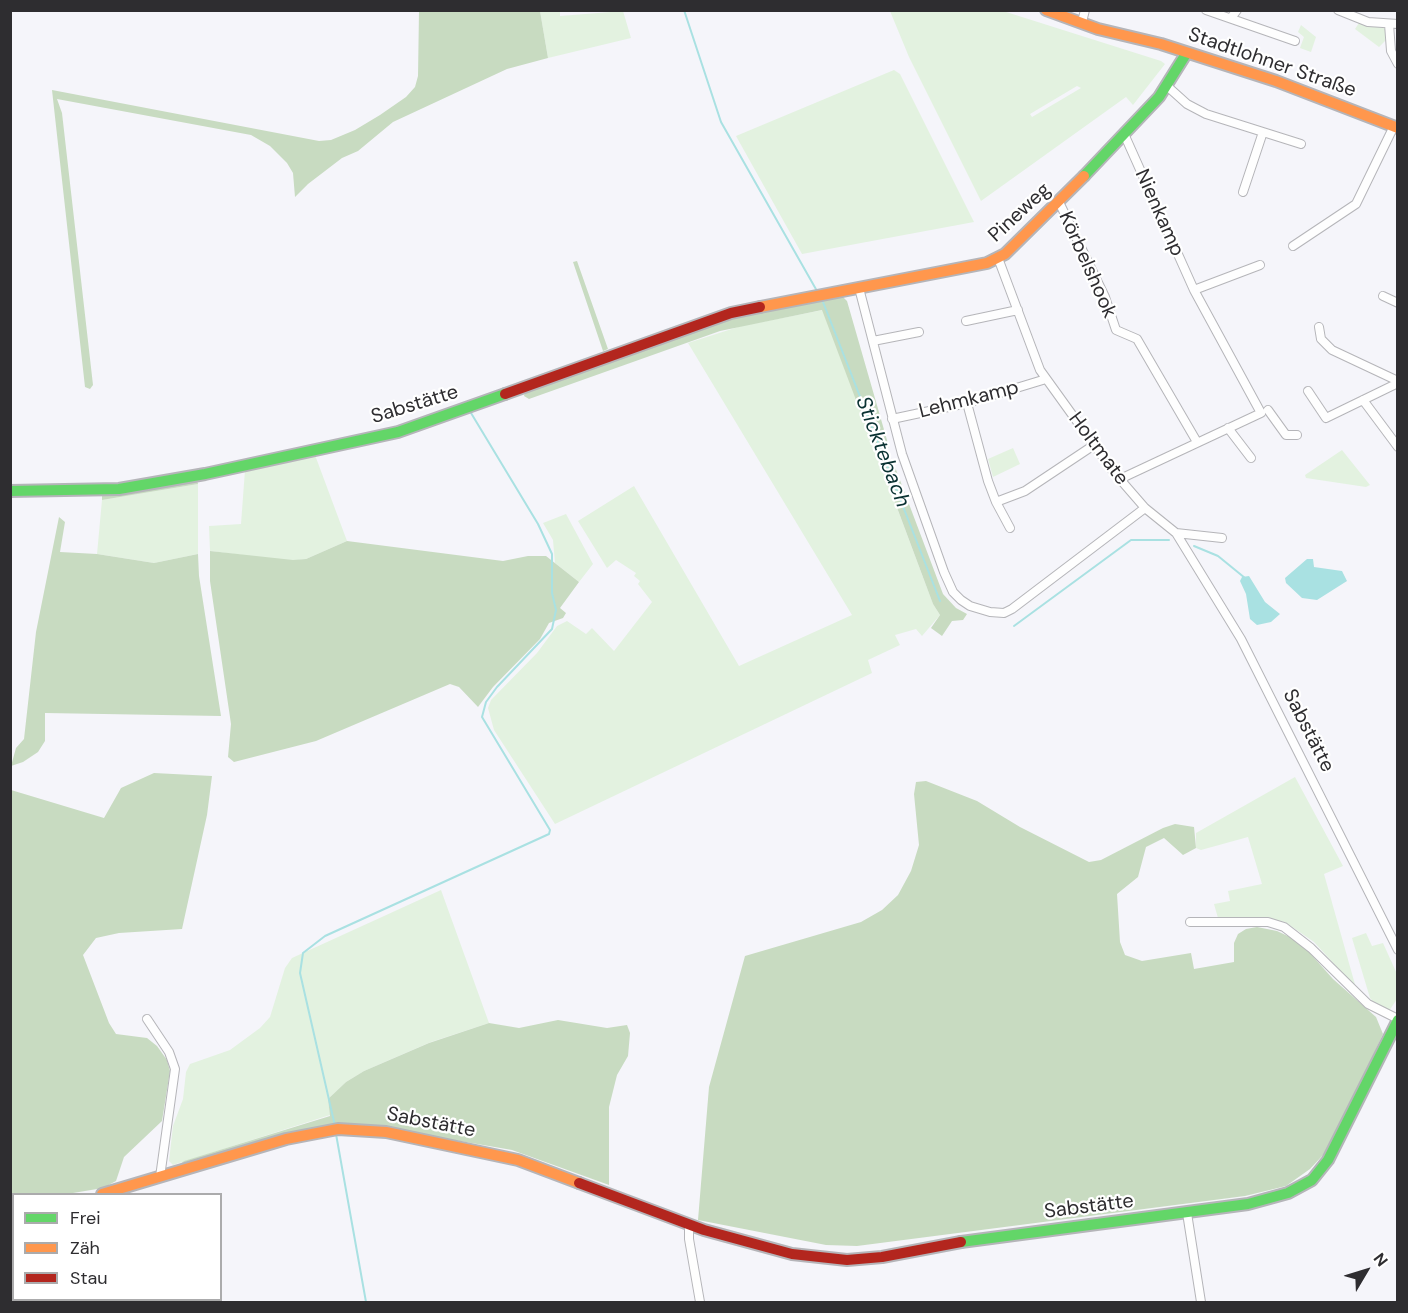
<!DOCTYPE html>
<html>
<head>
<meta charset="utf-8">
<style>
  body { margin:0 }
  #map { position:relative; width:1408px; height:1313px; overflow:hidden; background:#f5f5fa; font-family:"DM Sans",sans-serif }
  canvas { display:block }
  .frame { position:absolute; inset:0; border:12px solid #2e2d30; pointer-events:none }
  .legend { position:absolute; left:12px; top:1193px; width:210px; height:108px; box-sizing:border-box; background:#fff; border:2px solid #ababac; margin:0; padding:8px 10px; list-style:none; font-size:18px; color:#2e2d30 }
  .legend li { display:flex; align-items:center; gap:12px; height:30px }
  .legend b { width:30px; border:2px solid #ababac }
  .north { position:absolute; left:1336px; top:1241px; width:60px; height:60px; -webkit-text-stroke:4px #fff; paint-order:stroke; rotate:52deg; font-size:16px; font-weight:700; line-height:24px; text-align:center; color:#2e2d30 }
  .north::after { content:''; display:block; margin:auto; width:21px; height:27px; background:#2e2d30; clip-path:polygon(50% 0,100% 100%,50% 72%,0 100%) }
</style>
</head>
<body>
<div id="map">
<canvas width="1408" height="1313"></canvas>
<div class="frame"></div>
<ul class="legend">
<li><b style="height:8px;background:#63d668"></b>Frei</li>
<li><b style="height:8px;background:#ff974d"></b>Zäh</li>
<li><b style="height:8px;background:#b3261e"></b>Stau</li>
</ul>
<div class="north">N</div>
</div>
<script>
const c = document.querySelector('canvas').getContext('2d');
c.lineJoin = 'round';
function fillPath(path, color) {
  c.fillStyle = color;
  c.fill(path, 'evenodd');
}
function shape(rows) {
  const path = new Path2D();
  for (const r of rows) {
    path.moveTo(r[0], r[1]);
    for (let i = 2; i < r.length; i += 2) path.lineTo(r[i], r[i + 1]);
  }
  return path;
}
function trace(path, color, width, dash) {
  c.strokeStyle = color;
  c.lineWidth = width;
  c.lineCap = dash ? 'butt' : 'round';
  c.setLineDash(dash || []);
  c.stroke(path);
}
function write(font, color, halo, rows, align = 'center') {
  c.font = font + ' "DM Sans",sans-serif';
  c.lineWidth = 4.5;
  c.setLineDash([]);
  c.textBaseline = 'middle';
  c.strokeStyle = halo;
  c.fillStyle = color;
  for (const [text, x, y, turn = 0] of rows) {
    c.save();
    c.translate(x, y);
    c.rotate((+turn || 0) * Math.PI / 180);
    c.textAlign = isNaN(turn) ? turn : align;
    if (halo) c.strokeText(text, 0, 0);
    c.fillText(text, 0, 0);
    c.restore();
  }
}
fillPath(shape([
  [540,11,560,11,560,16,623,11,631,38,548,58],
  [890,11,1003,11,1161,61,1165,64,1133,105,1126,97,981,201,909,57],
  [1077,86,1081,88,1032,117,1030,114],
  [1359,23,1388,29,1385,41,1379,47,1355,29],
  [1301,25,1316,37,1311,52,1300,48,1304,37,1298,32],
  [894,70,900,74,974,222,802,254,736,136],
  [823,310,933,604,940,615,922,636,916,629,895,635,900,645,868,660,872,673,555,824,494,730,488,708,491,700,537,653,557,626,567,621,586,634,592,628,614,651,652,602,638,584,640,581,634,576,636,573,616,560,607,568,578,521,634,486,739,666,852,615,688,343,741,326],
  [1013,448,1020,464,993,477,988,459],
  [1342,450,1370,485,1366,487,1306,478,1305,475],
  [315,455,347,541,306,559,290,561,210,551,209,526,241,524,245,470],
  [198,484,198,554,154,563,97,554,102,500],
  [566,514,593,564,579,582,555,563,553,540,543,523],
  [1295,777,1343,866,1324,874,1356,988,1314,942,1285,922,1259,918,1218,918,1214,904,1230,901,1228,891,1262,884,1248,837,1201,850,1196,848,1196,833],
  [441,890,489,1023,431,1042,364,1071,346,1082,328,1099,330,1115,173,1165,169,1161,173,1126,183,1099,186,1072,190,1064,230,1050,260,1028,270,1017,285,968,292,958],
  [1366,933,1372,946,1383,943,1397,974,1397,999,1389,1011,1375,1004,1370,998,1352,938]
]), '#e3f2e0');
fillPath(shape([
  [419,11,540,11,548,58,507,69,393,122,358,151,342,158,308,184,295,197,293,173,287,163,270,146,251,135,57,99,62,113,93,385,90,389,85,387,52,90,319,141,331,140,355,130,380,115,406,97,415,87,418,76],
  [577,261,608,349,603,351,573,262],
  [842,296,847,301,889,447,876,453,822,310,720,331,529,399,524,396,525,392,734,317],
  [892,459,943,594,956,608,967,614,963,620,952,621,942,636,931,628,940,615,933,604,880,462],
  [197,479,198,484,102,500,102,496],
  [59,517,65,522,60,552,97,554,154,563,198,554,199,576,221,716,45,713,45,741,38,752,23,762,11,766,16,748,24,739,36,632],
  [347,541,503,561,528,556,546,556,579,582,560,608,566,613,563,618,549,623,540,639,493,687,478,707,459,687,450,684,316,741,234,762,228,757,231,724,210,581,210,551,293,560,306,559],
  [154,773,212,776,207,815,182,929,119,933,96,938,83,955,109,1023,116,1034,147,1038,157,1046,167,1060,170,1071,162,1121,124,1157,116,1181,103,1188,67,1194,11,1195,11,790,104,818,121,788],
  [926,781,977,801,1020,827,1089,862,1101,860,1163,828,1175,824,1194,827,1196,848,1183,855,1164,838,1146,847,1138,877,1117,894,1120,942,1125,955,1142,961,1191,953,1194,969,1234,962,1234,943,1238,934,1246,929,1257,927,1277,931,1292,938,1309,952,1333,979,1376,1017,1383,1034,1345,1116,1324,1154,1310,1169,1286,1186,1245,1196,857,1246,826,1245,698,1220,709,1087,745,956,861,922,882,910,898,895,911,871,919,845,914,794,916,782],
  [558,1020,607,1028,627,1025,630,1033,628,1056,617,1075,609,1107,609,1185,512,1150,361,1124,187,1166,179,1165,184,1161,330,1116,328,1099,346,1082,364,1071,429,1043,489,1023,519,1028]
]), '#c8dbc1');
fillPath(shape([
  [1307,559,1313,559,1314,567,1342,571,1347,581,1317,600,1302,598,1286,583,1285,578],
  [1249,576,1265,602,1280,614,1271,622,1257,625,1250,619,1246,594,1240,581,1242,577]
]), '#a9e1e2');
trace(shape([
  [684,10,721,122,817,291],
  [823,302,940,601],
  [1194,546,1218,556,1245,578],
  [1014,626,1131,540,1169,540],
  [335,1126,300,973,303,953,325,936,549,834,550,830,482,717,486,702,497,687,552,629,556,610,552,593,552,554,538,524,471,413],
  [336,1134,366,1302]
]), '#a9e1e2', 2);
const street = shape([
  [1206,10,1295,41],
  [1338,10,1368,22,1398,24],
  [1231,18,1237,10],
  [1082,22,1085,10],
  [1389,24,1391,51,1398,64],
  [1167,86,1187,104,1206,114,1301,144],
  [1125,136,1194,290,1260,265],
  [1243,192,1263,132],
  [1059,202,1105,297,1116,330,1137,339,1197,442],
  [1293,246,1356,204,1394,126],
  [998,258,1040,370,1112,470,1145,508,1176,533,1222,538],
  [859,288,902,454,944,572,953,592,961,600,970,606,990,612,1004,613,1012,609,1145,508],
  [1383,296,1398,303],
  [966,321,1018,310],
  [1319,327,1321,339,1332,350,1398,381],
  [873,341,919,332],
  [1308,391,1326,418,1398,383],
  [1363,400,1398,447],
  [967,403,988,481,996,502,1010,528],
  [1268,410,1286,435,1297,435],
  [892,419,967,403,1046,379],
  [1228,428,1251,458],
  [1120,479,1261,413,1194,290],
  [996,502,1025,491,1094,445],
  [1176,533,1241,639,1398,950],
  [1190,922,1268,922,1284,927,1311,948,1368,1004,1398,1019],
  [147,1019,169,1052,175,1069,160,1177],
  [10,1201,14,1201],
  [1187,1213,1201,1302],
  [689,1225,689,1239,700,1302]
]);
const fast = shape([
  [1084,176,1159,97,1186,54],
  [10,491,119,489,205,474,398,432,505,394],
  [961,1242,1248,1204,1288,1193,1312,1180,1328,1160,1398,1020]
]);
const slow = shape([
  [1046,10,1098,29,1161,44,1276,81,1398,128],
  [760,307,987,263,1005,254,1084,176],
  [102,1194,286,1139,338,1129,386,1132,518,1160,579,1183]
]);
const jam = shape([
  [505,394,731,313,760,307],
  [579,1183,704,1230,792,1254,847,1260,882,1257,961,1242]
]);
trace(street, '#b5b5b9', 10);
trace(fast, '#b5b5b9', 14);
trace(slow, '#b5b5b9', 14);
trace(jam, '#b5b5b9', 14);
trace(street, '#fefefe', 8);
trace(fast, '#63d668', 10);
trace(slow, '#ff974d', 10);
trace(jam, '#b3261e', 10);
write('20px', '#2e2d30', '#fff', [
  ["Stadtlohner Straße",1272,63,19],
  ["Pineweg",1020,213,-43],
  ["Nienkamp",1159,213,66],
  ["Körbelshook",1087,265,66],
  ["Lehmkamp",969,400,-14],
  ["Sabstätte",415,405,-17],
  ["Holtmate",1098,449,53],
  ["Sabstätte",1308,731,63],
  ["Sabstätte",431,1123,11],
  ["Sabstätte",1089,1207,-7]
]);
write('italic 21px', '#0a3232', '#fff', [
  ["Sticktebach",882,452,69]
]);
</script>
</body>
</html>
